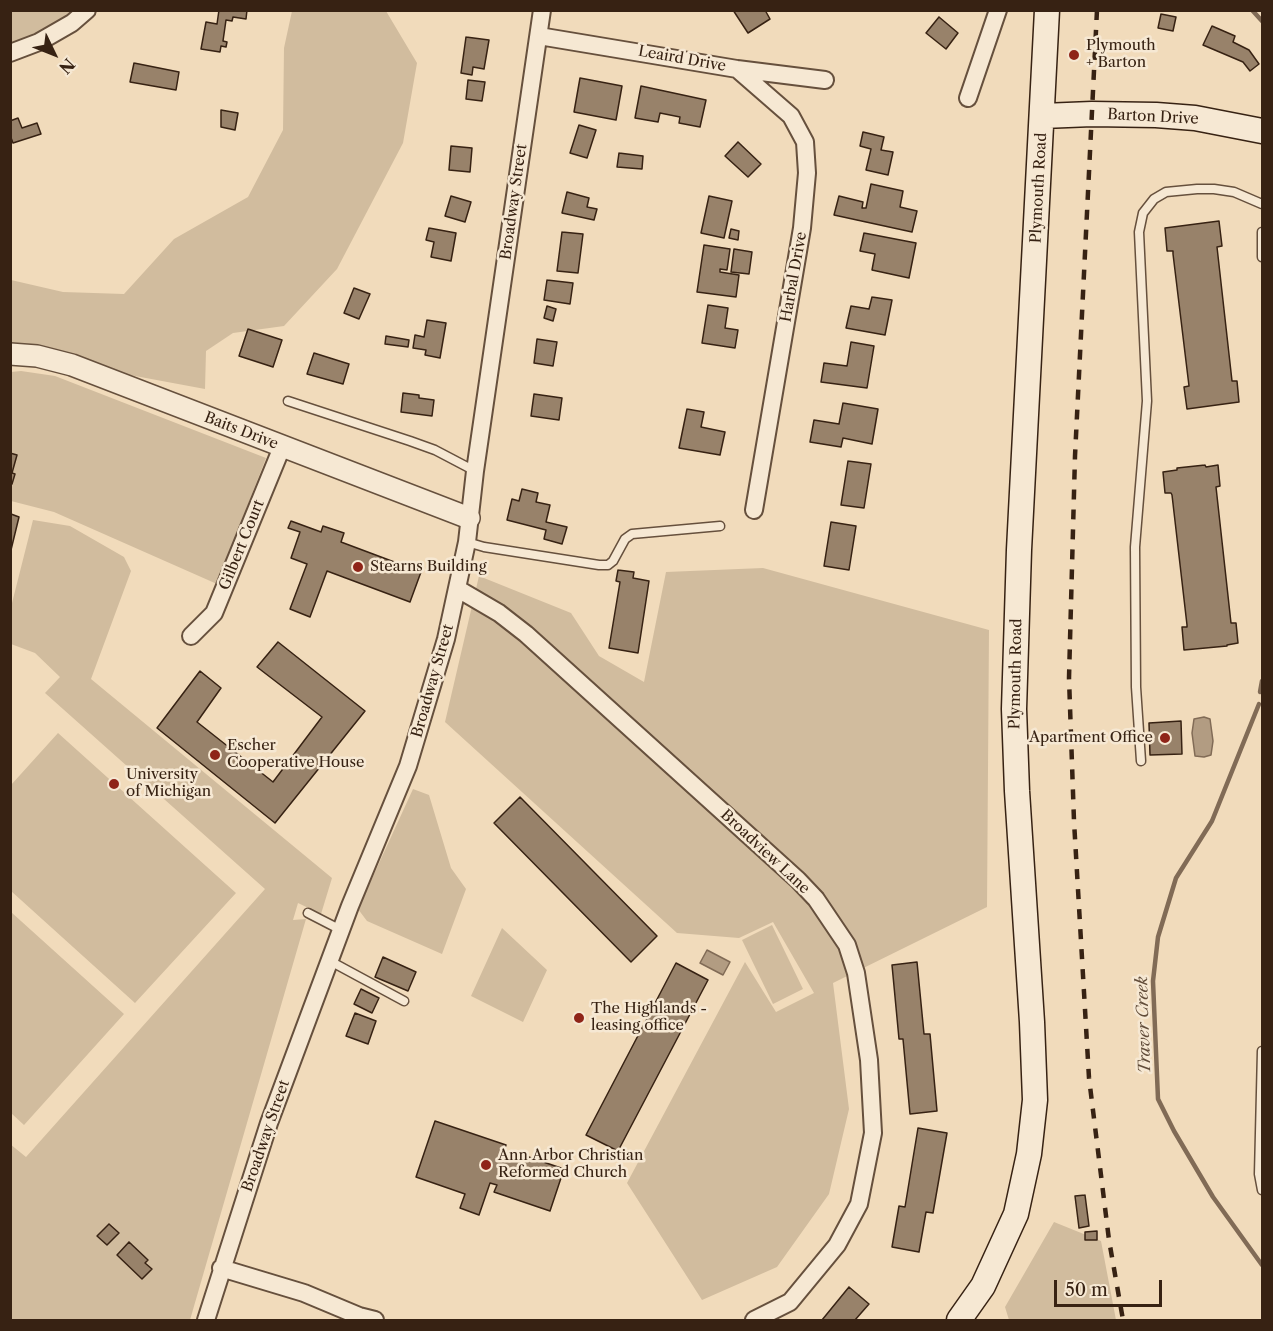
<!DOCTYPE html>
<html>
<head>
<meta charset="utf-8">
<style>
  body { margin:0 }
  #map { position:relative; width:1273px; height:1331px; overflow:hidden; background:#f1dbbb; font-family:"Libre Caslon Text",serif }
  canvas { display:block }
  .frame { position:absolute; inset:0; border:12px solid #372213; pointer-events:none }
  .north { position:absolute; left:24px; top:24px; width:60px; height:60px; -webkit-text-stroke:4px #f6e8d3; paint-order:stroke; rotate:133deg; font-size:16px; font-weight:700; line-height:24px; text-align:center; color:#372213 }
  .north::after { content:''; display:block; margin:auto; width:21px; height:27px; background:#372213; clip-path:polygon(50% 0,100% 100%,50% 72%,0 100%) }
  .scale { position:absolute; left:1054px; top:1280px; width:108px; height:27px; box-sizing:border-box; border:3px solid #372213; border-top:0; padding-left:8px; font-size:18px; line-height:21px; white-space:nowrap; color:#372213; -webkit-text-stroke:4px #f6e8d3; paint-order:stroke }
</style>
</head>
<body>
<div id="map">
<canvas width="1273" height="1331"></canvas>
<div class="frame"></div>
<div class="north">N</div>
<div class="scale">50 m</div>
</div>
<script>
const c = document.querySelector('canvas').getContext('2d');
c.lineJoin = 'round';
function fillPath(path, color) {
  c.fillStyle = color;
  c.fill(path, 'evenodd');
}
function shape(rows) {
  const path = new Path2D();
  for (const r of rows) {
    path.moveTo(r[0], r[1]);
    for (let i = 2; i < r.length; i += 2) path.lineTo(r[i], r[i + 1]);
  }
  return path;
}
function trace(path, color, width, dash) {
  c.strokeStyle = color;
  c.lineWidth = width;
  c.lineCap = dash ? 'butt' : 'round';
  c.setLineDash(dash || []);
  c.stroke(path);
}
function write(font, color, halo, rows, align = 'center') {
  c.font = font + ' "Libre Caslon Text",serif';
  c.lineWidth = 5;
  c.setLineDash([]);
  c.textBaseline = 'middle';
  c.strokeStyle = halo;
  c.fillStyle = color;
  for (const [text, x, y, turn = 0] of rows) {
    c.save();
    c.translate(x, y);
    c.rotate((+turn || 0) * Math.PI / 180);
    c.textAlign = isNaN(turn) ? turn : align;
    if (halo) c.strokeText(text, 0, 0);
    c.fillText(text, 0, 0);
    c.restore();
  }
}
fillPath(shape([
  [11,10,81,11,11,50],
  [292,11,386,11,417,63,403,143,337,269,284,326,233,333,206,351,205,389,119,373,11,348,11,280,63,292,124,294,174,239,248,197,283,130,284,48],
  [21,371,55,376,266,458,217,584,54,512,11,501,11,372],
  [33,520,70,526,124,557,131,571,91,679,332,878,321,914,298,903,293,920,306,919,190,1320,11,1320,10,1144,26,1157,265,889,45,693,60,677,35,653,11,644,11,607],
  [763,568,989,630,987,907,833,983,849,1109,829,1194,777,1267,702,1300,627,1183,745,962,776,1012,814,993,773,922,739,938,677,933,445,722,479,576,571,613,599,656,644,682,666,572],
  [58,733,236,893,135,1003,11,891,11,785],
  [413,789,429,795,451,868,466,889,442,954,367,921,358,909],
  [11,912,124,1014,24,1125,11,1113],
  [772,925,803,989,773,1004,742,940],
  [502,928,547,970,523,1022,471,996],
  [1054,1222,1101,1241,1116,1320,1009,1320,1005,1307]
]), '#d1bc9e');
const water = shape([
  [1204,717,1210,719,1213,741,1211,755,1204,757,1195,756,1192,733,1194,719,1204,717],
  [707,950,730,962,723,975,700,963,707,950]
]);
fillPath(water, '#b29c82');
trace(water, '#816b56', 1.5);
trace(shape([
  [1252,10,1262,21],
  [1260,692,1262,681],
  [1259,704,1212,821,1176,878,1158,937,1153,981,1158,1099,1174,1131,1213,1197,1262,1265]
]), '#816b56', 4.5);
const building = shape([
  [219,10,247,10,246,19,233,17,232,21,226,20,223,41,227,42,226,47,221,46,220,52,201,49,206,22,217,24,219,10],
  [733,10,765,10,770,19,748,33,733,10],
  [1161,14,1176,17,1173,31,1158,28,1161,14],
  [939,17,958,33,946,49,926,33,939,17],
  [1212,26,1235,36,1233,42,1249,50,1259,64,1250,71,1243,62,1203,45,1212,26],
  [466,37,489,40,484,69,473,67,472,75,461,73,466,37],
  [134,63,179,72,176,90,130,82,134,63],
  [580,78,622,86,616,120,574,112,580,78],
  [468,80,485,82,482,101,466,99,468,80],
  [641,86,706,100,700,127,679,123,680,117,660,113,658,122,635,118,641,86],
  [221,110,238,113,235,130,221,127,221,110],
  [18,118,22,128,37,123,41,134,13,143,10,135,10,121,18,118],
  [579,125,596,130,587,158,570,153,579,125],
  [863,132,884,137,881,150,893,152,888,175,866,170,871,149,860,146,863,132],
  [738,142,761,164,748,177,725,156,738,142],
  [451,146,472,148,470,172,449,170,451,146],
  [619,153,643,156,642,169,617,167,619,153],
  [871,184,903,191,900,207,917,211,912,232,834,215,839,196,863,202,862,208,866,208,871,184],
  [567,192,589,198,587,207,597,209,594,220,562,213,567,192],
  [451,196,471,202,465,222,445,216,451,196],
  [709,196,732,201,724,238,701,233,709,196],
  [1219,221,1222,246,1217,247,1232,381,1237,381,1239,402,1187,409,1184,387,1189,386,1173,254,1173,251,1167,251,1165,228,1219,221],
  [429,228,456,233,451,261,431,257,434,242,426,240,429,228],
  [731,229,739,231,738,240,729,238,731,229],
  [562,232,583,234,578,273,557,271,562,232],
  [864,233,916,243,909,278,872,270,875,254,860,251,864,233],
  [704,245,730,249,727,270,720,269,720,272,739,275,736,297,697,292,704,245],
  [734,249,752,252,749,274,731,272,734,249],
  [547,280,573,283,570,304,544,300,547,280],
  [354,288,370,294,359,319,344,313,354,288],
  [872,297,892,300,885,335,846,328,851,306,869,309,872,297],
  [708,305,728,308,725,328,738,330,735,348,702,343,708,305],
  [547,306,556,309,553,321,544,318,547,306],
  [427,320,446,323,440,358,425,355,426,350,413,348,415,335,424,337,427,320],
  [248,329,282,340,273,367,239,356,248,329],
  [386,336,409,340,408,347,385,344,386,336],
  [537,339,557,342,553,366,534,363,537,339],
  [851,342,874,346,867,388,821,382,824,363,847,366,851,342],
  [314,353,349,364,343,384,307,374,314,353],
  [403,393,419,395,419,398,434,400,432,416,401,412,403,393],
  [534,394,562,398,559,420,531,416,534,394],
  [843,403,878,409,872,444,843,438,841,447,810,442,814,420,839,424,843,403],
  [687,409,704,412,701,427,725,432,720,455,679,448,687,409],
  [10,453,17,455,12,473,15,474,12,484,10,483,10,453],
  [848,461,871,464,864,508,841,505,848,461],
  [1205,465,1206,467,1218,465,1220,486,1216,487,1231,623,1236,623,1238,643,1227,645,1227,646,1184,650,1182,627,1187,627,1187,625,1172,495,1171,493,1165,493,1163,472,1177,470,1177,468,1205,465],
  [522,489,538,493,536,502,550,505,546,522,567,527,562,544,544,539,546,530,507,520,512,499,519,501,522,489],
  [11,514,19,517,10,554,10,516,11,514],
  [291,521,321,532,323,526,344,533,341,542,421,572,410,602,327,571,310,617,290,609,307,564,291,558,300,532,288,528,291,521],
  [831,522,856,526,849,570,824,566,831,522],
  [618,570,634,572,633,578,649,581,638,653,609,648,620,582,616,581,618,570],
  [278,642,365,711,275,823,157,728,200,671,221,688,197,722,273,782,322,717,257,667,278,642],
  [1181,721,1182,754,1150,755,1149,723,1181,721],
  [520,797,657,936,631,962,494,823,520,797],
  [383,957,416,972,408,991,375,977,383,957],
  [917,962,924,1034,930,1034,937,1111,910,1114,903,1039,899,1039,892,965,917,962],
  [676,963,708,980,618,1151,586,1135,676,963],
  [361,989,379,998,372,1013,354,1004,361,989],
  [355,1013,376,1021,368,1044,346,1036,355,1013],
  [435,1121,506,1145,501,1159,507,1161,511,1151,564,1169,550,1211,494,1192,497,1185,490,1183,479,1215,460,1208,465,1194,416,1177,435,1121],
  [918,1128,947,1133,933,1213,926,1212,919,1252,892,1247,899,1206,905,1207,918,1128],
  [1085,1195,1089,1226,1079,1228,1075,1196,1085,1195],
  [109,1224,119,1233,107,1245,97,1236,109,1224],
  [1097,1231,1097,1240,1085,1240,1085,1232,1097,1231],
  [129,1242,148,1260,145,1263,152,1269,142,1279,117,1255,129,1242],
  [849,1287,869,1304,855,1320,822,1320,849,1287]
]);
fillPath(building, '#98826a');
trace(building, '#372213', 1.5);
const service = shape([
  [1262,232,1262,257],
  [288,401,410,441,435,450,475,471],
  [467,542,484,547,599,565,608,565,613,561,625,539,632,534,720,526],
  [1141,761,1136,687,1135,547,1147,401,1139,232,1143,213,1154,199,1166,192,1197,189,1214,189,1234,192,1262,204],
  [308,913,341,930],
  [330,961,404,1001],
  [1262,1051,1259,1174,1262,1190]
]);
const minor = shape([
  [539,36,737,69,825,80],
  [10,53,39,42,72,23,87,10],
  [737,69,791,116,805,142,807,173,802,228,754,510],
  [968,98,998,10],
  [458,589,499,613,526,634,798,880,816,899,847,945,856,973,869,1060,873,1133,859,1204,837,1245,790,1302,754,1320],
  [191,636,214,613,282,447],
  [221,1268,304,1293,359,1316,375,1320],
  [206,1320,269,1123,350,906,408,766,446,639,467,542,475,471,542,10]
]);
const tertiary = shape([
  [10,354,37,356,72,365,469,518]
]);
const secondary = shape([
  [1043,116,1092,114,1156,115,1195,118,1262,131],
  [959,1320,983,1286,1016,1214,1029,1154,1035,1100,1032,1022,1017,791,1014,709,1019,550,1047,10]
]);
trace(service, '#66503d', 11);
trace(minor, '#66503d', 20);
trace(tertiary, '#66503d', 24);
trace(secondary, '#372213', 27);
trace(service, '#f6e8d3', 8);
trace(minor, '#f6e8d3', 16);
trace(tertiary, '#f6e8d3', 21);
trace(secondary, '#f6e8d3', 24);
trace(shape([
  [1097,10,1075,456,1069,678,1074,821,1089,1078,1109,1240,1123,1320]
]), '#372213', 4.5, [10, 10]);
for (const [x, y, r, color] of [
  [1074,55,6,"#8f2418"],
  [358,567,6,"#8f2418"],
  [1165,738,6,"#8f2418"],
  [215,755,6,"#8f2418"],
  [114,784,6,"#8f2418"],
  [579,1018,6,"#8f2418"],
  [486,1165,6,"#8f2418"]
]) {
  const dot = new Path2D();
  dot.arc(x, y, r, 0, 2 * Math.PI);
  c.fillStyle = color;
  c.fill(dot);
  trace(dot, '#f6e8d3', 2);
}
write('15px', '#372213', '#f6e8d3', [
  ["Plymouth",1086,46],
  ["+ Barton",1086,63],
  ["Stearns Building",370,567],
  ["Apartment Office",1153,738,"right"],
  ["Escher",227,746],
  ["Cooperative House",227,763],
  ["University",126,775],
  ["of Michigan",126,792],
  ["The Highlands -",591,1009],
  ["leasing office",591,1026],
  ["Ann Arbor Christian",498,1156],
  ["Reformed Church",498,1173]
], 'left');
write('15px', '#372213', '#f6e8d3', [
  ["Leaird Drive",682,59,10],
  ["Barton Drive",1153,117,3],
  ["Plymouth Road",1039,188,-87],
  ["Broadway Street",514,202,-82],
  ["Harbal Drive",794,277,-80],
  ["Baits Drive",241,431,21],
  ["Gilbert Court",242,545,-68],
  ["Plymouth Road",1016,674,-89],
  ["Broadway Street",433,681,-74],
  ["Broadview Lane",765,852,43],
  ["Broadway Street",266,1136,-71]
]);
write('italic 16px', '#624d3a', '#f6e8d3', [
  ["Traver Creek",1144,1025,-92]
]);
</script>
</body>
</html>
